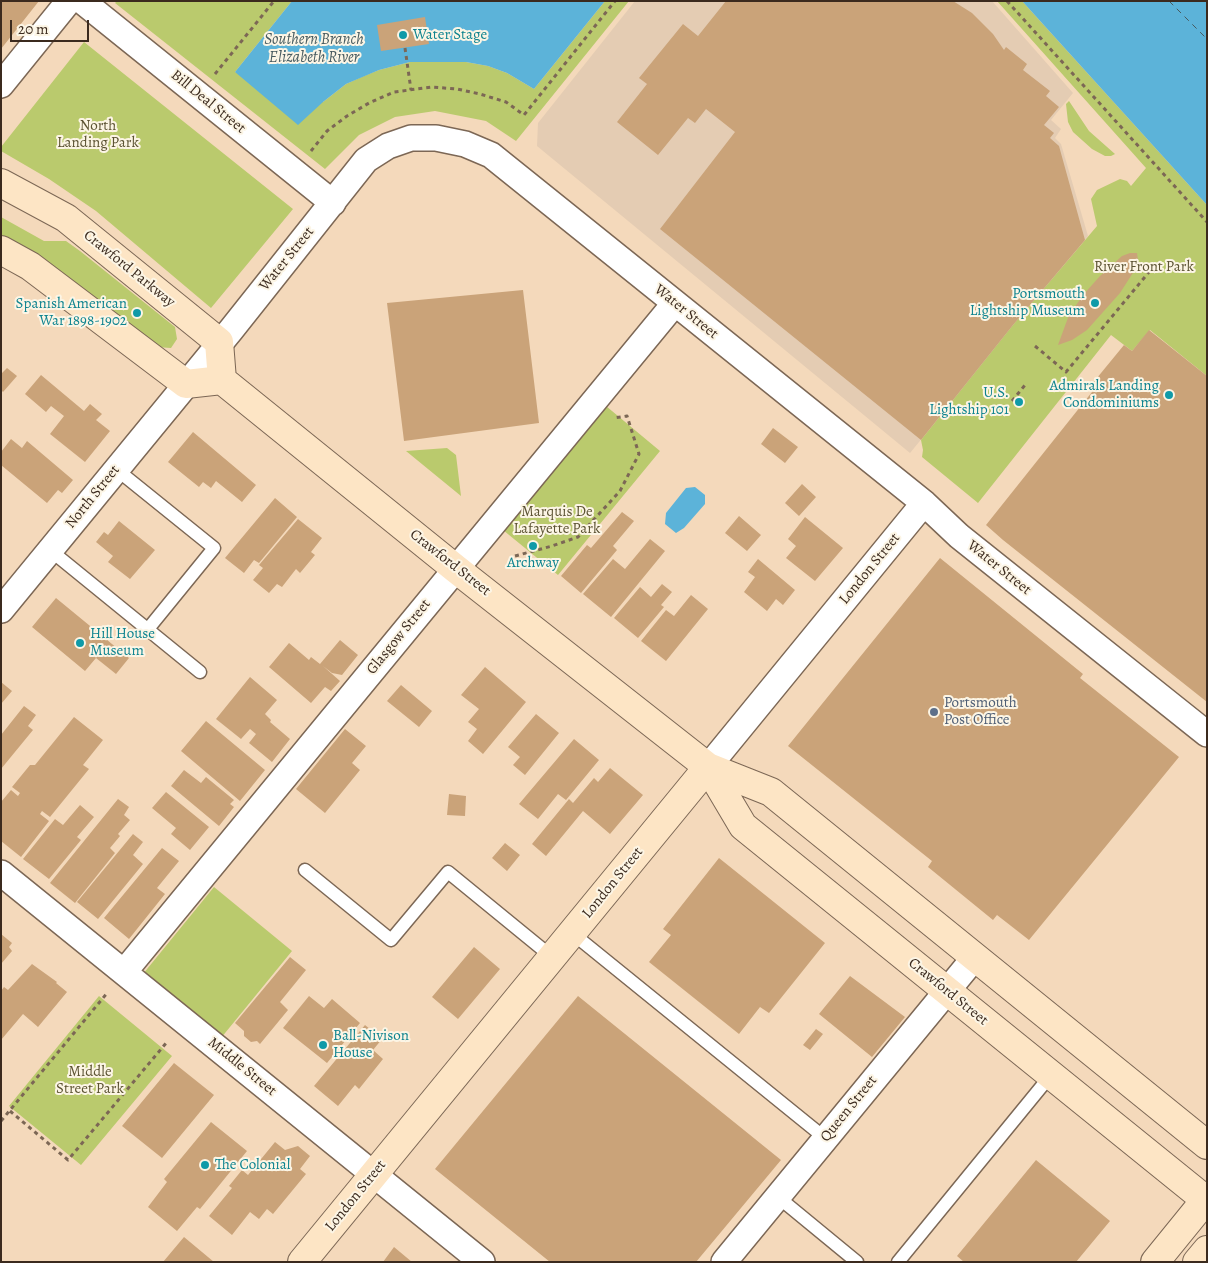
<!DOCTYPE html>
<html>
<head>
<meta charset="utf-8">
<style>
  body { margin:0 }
  #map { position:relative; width:1208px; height:1263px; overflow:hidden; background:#f4d9bb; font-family:Alegreya,serif }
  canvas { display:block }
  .frame { position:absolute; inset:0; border:2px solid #3b2a1e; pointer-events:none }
  .scale { position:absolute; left:10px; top:20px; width:79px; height:22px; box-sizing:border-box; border:2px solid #3b2a1e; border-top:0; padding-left:6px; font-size:15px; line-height:18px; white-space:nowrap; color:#3b2a1e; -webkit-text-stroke:4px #fcf5e5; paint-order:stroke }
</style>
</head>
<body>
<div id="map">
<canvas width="1208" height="1263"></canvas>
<div class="frame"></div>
<div class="scale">20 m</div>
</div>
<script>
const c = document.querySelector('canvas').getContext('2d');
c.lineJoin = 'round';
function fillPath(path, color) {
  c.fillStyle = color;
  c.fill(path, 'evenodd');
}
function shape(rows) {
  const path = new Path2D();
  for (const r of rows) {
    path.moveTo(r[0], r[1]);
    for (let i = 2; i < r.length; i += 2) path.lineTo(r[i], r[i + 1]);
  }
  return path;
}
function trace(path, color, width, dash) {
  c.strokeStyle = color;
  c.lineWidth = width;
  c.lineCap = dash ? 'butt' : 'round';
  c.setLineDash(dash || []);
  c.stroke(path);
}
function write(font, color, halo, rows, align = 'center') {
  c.font = font + ' Alegreya,serif';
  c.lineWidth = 4;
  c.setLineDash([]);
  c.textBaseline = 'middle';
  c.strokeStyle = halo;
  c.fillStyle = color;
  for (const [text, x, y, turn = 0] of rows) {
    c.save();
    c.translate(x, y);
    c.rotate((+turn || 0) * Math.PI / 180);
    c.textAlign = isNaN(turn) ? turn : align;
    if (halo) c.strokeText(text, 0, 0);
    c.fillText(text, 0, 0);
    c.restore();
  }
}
fillPath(shape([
  [635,1,992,1,1073,93,1051,120,1061,129,1055,138,1061,144,1088,236,910,453,537,146,538,123]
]), '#e4ccb3');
fillPath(shape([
  [117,1,292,1,235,72,323,102,346,84,364,76,379,70,410,62,466,62,488,66,507,73,534,89,605,1,629,1,516,141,486,121,435,111,395,117,359,135,325,169,115,3],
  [997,1,1022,1,1207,205,1207,376,1150,330,1132,351,1111,335,978,503,922,457,923,450,921,440,1013,325,1097,226,1091,199,1097,190,1120,179,1127,181,1131,186,1146,168],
  [84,42,293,209,211,308,96,211,49,179,1,151,1,147],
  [1069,101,1089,131,1115,154,1111,156,1105,156,1092,149,1073,132,1068,122,1066,104],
  [1,217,44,241,66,241,80,251,175,327,177,339,171,348,156,347,47,261,1,235],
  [606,406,660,451,558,575,503,530],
  [447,448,456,455,461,496,406,451],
  [214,887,292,951,221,1038,143,974],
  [99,996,172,1056,81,1165,9,1106]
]), '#baca6d');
fillPath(shape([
  [292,1,605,1,534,89,507,73,488,66,466,62,410,62,379,70,346,84,323,102,298,125,235,72],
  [1022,1,1207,1,1207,205],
  [695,487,705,495,705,504,684,528,676,533,665,524,666,513,686,488]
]), '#5cb3d9');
trace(shape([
  [1169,1,1207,39]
]), '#475a5f', 1, [6, 5]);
fillPath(shape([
  [1,1,39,1,1,49],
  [726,1,953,1,972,13,993,34,1004,50,1006,47,1027,64,1023,70,1050,91,1046,96,1059,107,1044,125,1054,133,1050,138,1059,146,1085,240,1013,325,921,440,660,229,735,132,706,109,695,123,688,118,658,155,617,122,647,84,639,78,683,24,698,36],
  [425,17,429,44,381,51,377,25],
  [1130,253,1137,253,1138,260,1136,268,1120,293,1087,330,1072,340,1058,345,1069,315,1084,294,1100,276,1122,256],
  [523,290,539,423,404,441,387,303],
  [1149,330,1207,376,1207,702,1003,540,986,525,1096,387,1092,384,1124,345,1132,351],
  [7,368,17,376,3,392,1,390,1,374],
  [41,375,84,411,90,404,102,414,96,420,110,431,85,462,50,434,64,416,51,406,46,412,25,394],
  [773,428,798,447,785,463,761,444],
  [193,432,256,485,242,502,216,481,211,488,203,482,199,487,168,462],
  [11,439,22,448,27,441,73,480,62,493,58,490,47,503,1,465,1,452],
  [802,484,816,497,799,516,785,503],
  [275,498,297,517,259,563,254,560,244,573,225,558],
  [622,512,634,521,613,546,617,550,581,593,561,576,587,545,591,548],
  [739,516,761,535,747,551,725,533],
  [805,517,843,548,815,581,786,558,796,546,788,539],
  [298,519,322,538,311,552,315,555,300,573,296,569,282,587,277,584,269,593,253,580,263,568,259,565],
  [119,521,155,550,130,579,108,562,113,556,96,542,104,532,108,535],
  [650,539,665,551,611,617,583,594,613,559,625,569],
  [940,558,1083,674,1080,678,1179,757,1029,940,997,915,993,920,928,867,932,861,788,746],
  [758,559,795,590,783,605,776,599,767,611,744,592,755,577,748,572],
  [662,584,672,592,661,605,664,607,638,638,614,618,640,587,651,597],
  [691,595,708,609,666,661,641,641,666,610,674,616],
  [56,598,129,658,116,674,96,658,85,671,32,627],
  [340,640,358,655,342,675,332,673,323,666,340,681,331,691,325,687,311,703,269,667,289,643,309,660,311,657,320,664],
  [485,667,526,702,483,754,468,741,477,729,468,722,479,709,461,695],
  [250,677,277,700,265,714,271,720,270,722,290,739,272,762,249,743,256,734,250,729,241,739,216,719],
  [1,682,12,691,1,704],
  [401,685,432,711,419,727,387,701],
  [24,706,36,715,28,726,33,730,1,769,1,735],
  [536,714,559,733,525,775,513,765,520,757,508,747],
  [74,717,103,740,83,765,89,769,50,817,42,811,40,814,49,821,21,857,1,841,1,802,11,790,18,796,20,793,12,787,30,765,35,765],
  [206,721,265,770,240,801,181,751],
  [345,729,366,746,352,763,360,770,325,813,296,789],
  [574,739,599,760,566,800,558,794,538,819,519,804],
  [610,768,643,795,610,834,583,811,546,856,532,844,569,799,573,803,594,778,598,782],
  [184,770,201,783,206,777,234,800,230,804,234,807,219,826,171,786],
  [166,792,209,827,190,850,171,834,176,828,152,808],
  [449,794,466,796,465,816,447,815],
  [118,799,129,807,124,815,130,820,118,834,120,836,110,848,115,853,75,903,50,883],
  [80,805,94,817,77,837,81,840,49,879,23,859,55,819,63,825],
  [133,834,143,842,133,855,143,864,98,919,77,902],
  [505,843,520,855,507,871,492,858],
  [162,848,179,861,157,888,165,894,129,939,104,918],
  [719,858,825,943,769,1013,760,1007,739,1034,649,962,671,935,663,929],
  [1,934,12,943,9,947,12,951,1,964],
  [474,947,500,969,458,1019,432,997],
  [290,957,306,970,280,1002,288,1010,260,1044,257,1041,251,1042,244,1036,244,1031,235,1023],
  [32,964,57,982,56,983,67,992,38,1027,23,1014,1,1040,1,991,4,987,8,990],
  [850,976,905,1017,872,1057,819,1014],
  [309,996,324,1008,332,999,360,1023,327,1063,283,1028],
  [578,996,781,1160,696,1262,550,1262,435,1169],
  [365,1025,382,1039,373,1050,383,1059,359,1089,355,1085,338,1106,314,1086],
  [816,1029,823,1034,810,1050,803,1045],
  [174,1063,214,1095,162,1158,122,1126],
  [211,1122,247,1151,200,1209,197,1207,177,1231,148,1207,167,1182,164,1179],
  [275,1142,285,1150,298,1146,310,1156,300,1169,306,1174,273,1214,267,1209,259,1219,250,1212,232,1235,209,1216,232,1188,229,1186,242,1170,248,1175],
  [1036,1160,1110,1221,1076,1262,964,1262,957,1256],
  [184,1237,214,1262,163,1262],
  [394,1247,412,1262,383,1262]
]), '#caa379');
const lane = shape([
  [116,469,214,548,148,629],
  [50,550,200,672],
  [305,870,391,940,448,872,552,957],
  [572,933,825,1138],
  [778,1197,857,1262],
  [898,1262,1051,1075]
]);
const street = shape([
  [82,1,333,203],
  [1,85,69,1],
  [1,610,231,330,366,160,388,146,411,138,436,138,465,144,491,155,924,503,959,536,1207,734],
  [708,767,924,503],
  [1,873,482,1262],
  [124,972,675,303],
  [724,1262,975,957]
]);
const secondary = shape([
  [1,183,66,218,219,342,222,380],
  [1,250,30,266,186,384,222,380,456,569,708,767,771,792,1207,1145],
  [708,767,743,826,1207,1201],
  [302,1262,708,767],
  [1155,1262,1207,1198],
  [1197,1262,1207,1250]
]);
trace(lane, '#7c6755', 15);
trace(street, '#7c6755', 28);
trace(secondary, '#7c6755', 30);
trace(shape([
  [1007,1,1207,222],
  [405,48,411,90],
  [215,74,274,1],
  [311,151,327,131,347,116,369,103,394,92,432,87,457,89,480,94,506,102,524,115,615,1],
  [1035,346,1066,372,1149,272],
  [1012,401,1025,385],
  [515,556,552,546,578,537,620,491,639,454,627,416,614,418],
  [10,1111,68,1160,167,1042],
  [1,1121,108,992]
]), '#7c6755', 3, [4, 4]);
trace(lane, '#fff', 12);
trace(street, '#fff', 25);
trace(secondary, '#fde5c5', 28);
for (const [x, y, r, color] of [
  [403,35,5,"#0f9aa8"],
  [1095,303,5,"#0f9aa8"],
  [137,313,5,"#0f9aa8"],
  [1169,395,5,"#0f9aa8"],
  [1019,402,5,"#0f9aa8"],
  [533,546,5,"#0f9aa8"],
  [80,643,5,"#0f9aa8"],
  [934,712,5,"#5c6f8a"],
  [323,1045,5,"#0f9aa8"],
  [205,1165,5,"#0f9aa8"]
]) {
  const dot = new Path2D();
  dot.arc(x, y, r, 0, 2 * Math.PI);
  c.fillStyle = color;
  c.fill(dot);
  trace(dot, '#fcf5e5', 2);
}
write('15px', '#0d838f', '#fcf5e5', [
  ["Water Stage",413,35],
  ["Portsmouth",1085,294,"right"],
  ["Lightship Museum",1085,311,"right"],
  ["Spanish American",127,304,"right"],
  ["War 1898-1902",127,321,"right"],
  ["Admirals Landing",1159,386,"right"],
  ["Condominiums",1159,403,"right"],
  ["U.S.",1009,393,"right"],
  ["Lightship 101",1009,410,"right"],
  ["Archway",533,563,"center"],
  ["Hill House",90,634],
  ["Museum",90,651],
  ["Ball-Nivison",333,1036],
  ["House",333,1053],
  ["The Colonial",215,1165]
], 'left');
write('15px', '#3b2a1e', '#fcf5e5', [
  ["Bill Deal Street",208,102,39],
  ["Water Street",287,259,-51],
  ["Crawford Parkway",129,269,39],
  ["Water Street",686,312,39],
  ["North Street",93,497,-51],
  ["Crawford Street",450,563,38],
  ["Water Street",999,568,39],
  ["London Street",870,569,-51],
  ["Glasgow Street",399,637,-51],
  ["London Street",613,883,-51],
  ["Crawford Street",948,992,39],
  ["Middle Street",242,1067,39],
  ["Queen Street",849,1109,-51],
  ["London Street",356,1196,-51]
]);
write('15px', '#5b5232', '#fcf5e5', [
  ["North",98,126],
  ["Landing Park",98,143],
  ["River Front Park",1144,267],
  ["Marquis De",557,512],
  ["Lafayette Park",557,529],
  ["Middle",90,1072],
  ["Street Park",90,1089]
]);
write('15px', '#4e5e75', '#fcf5e5', [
  ["Portsmouth",944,703],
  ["Post Office",944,720]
], 'left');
write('italic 16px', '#475a5f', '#fcf5e5', [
  ["Southern Branch",314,40],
  ["Elizabeth River",314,58]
]);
</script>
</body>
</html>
